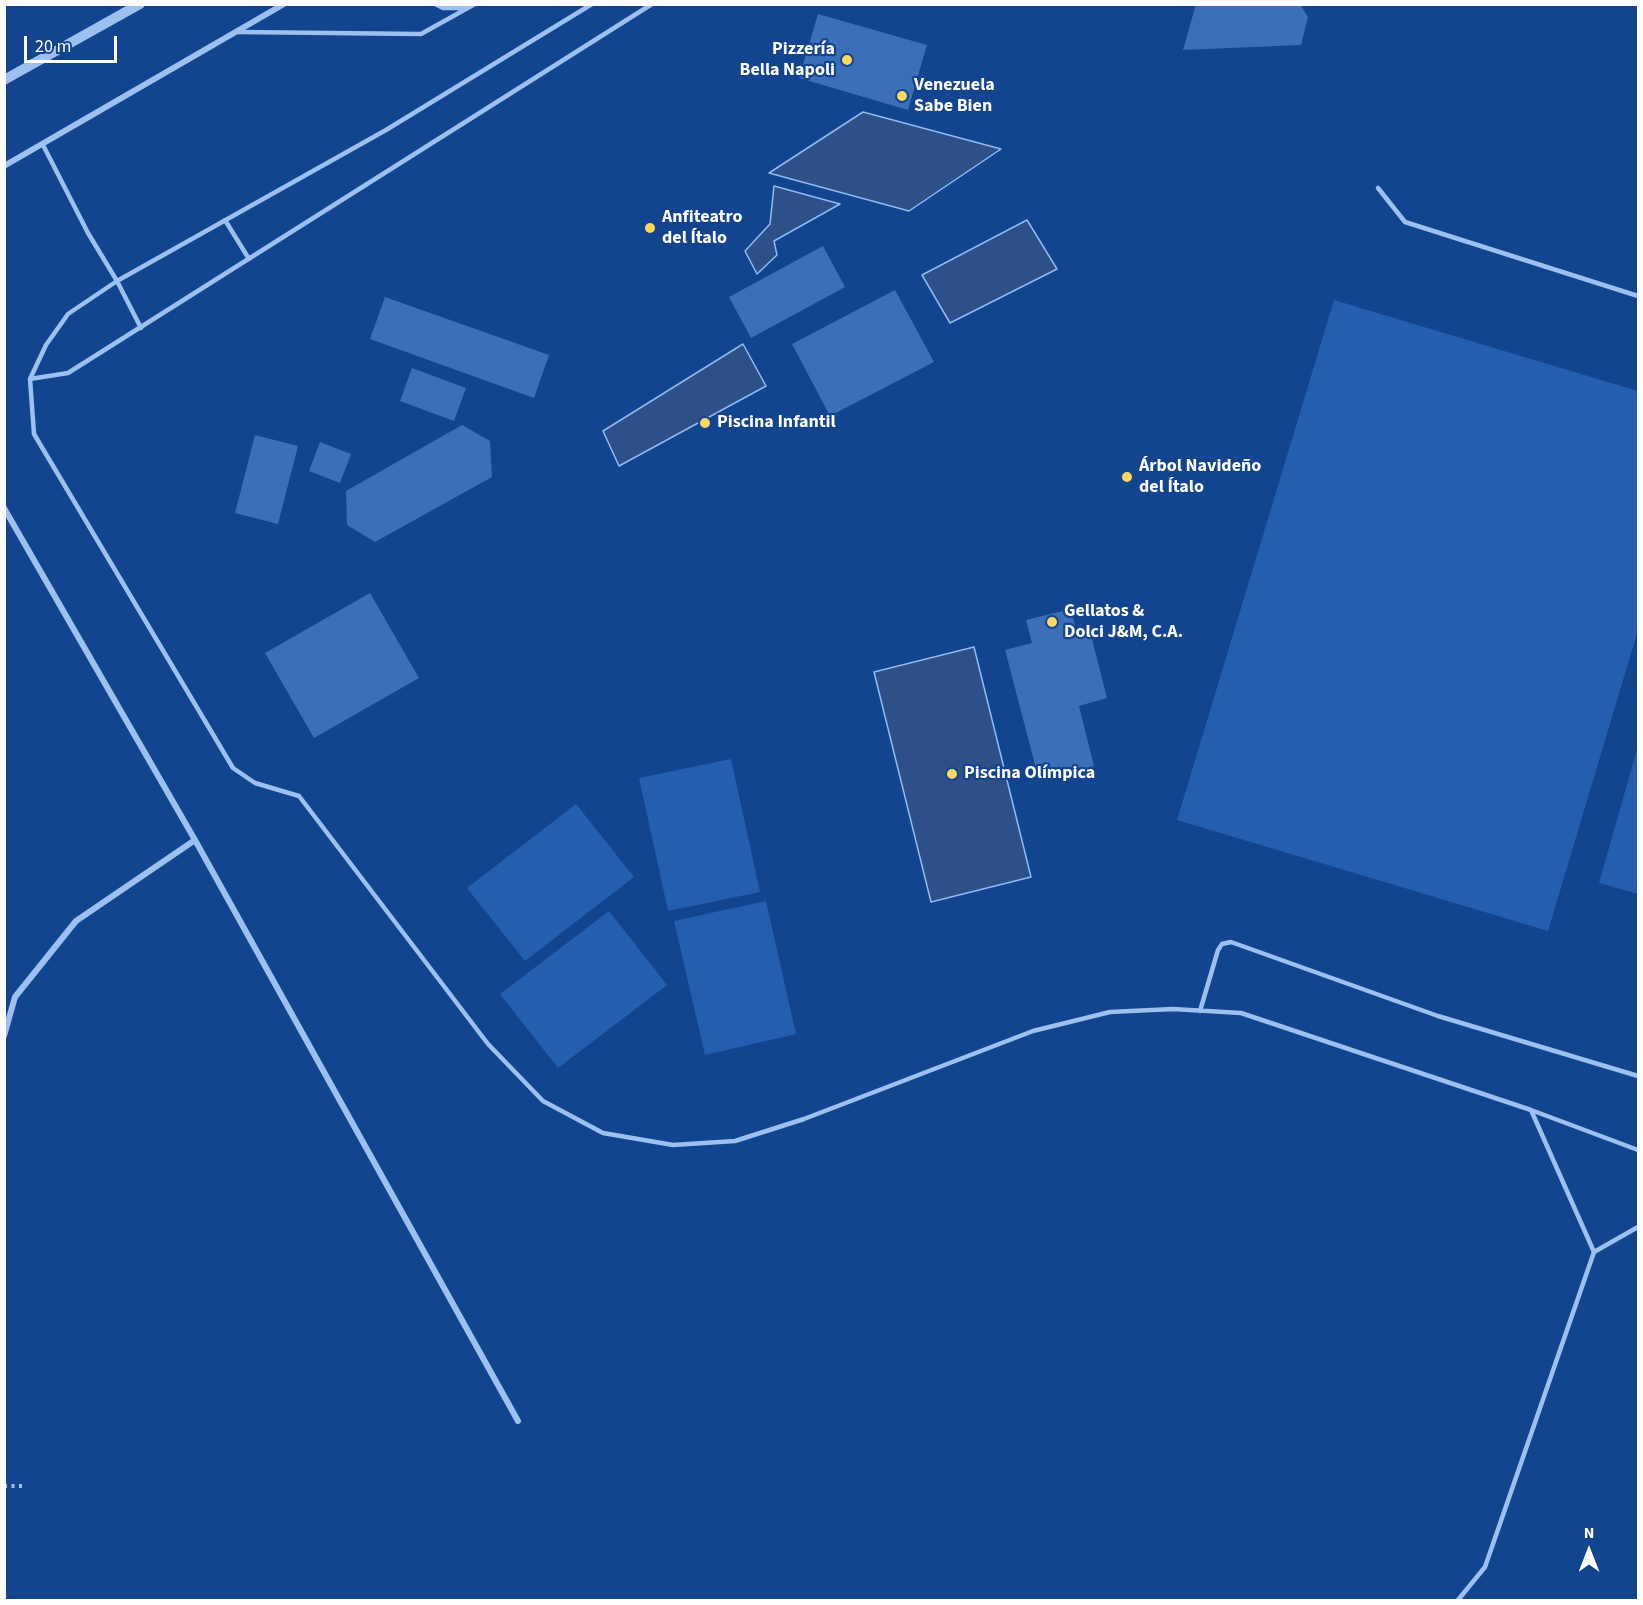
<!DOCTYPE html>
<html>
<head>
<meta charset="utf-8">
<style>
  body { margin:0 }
  #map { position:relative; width:1643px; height:1605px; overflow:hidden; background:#13448f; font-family:"Source Sans 3",sans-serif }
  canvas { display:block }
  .frame { position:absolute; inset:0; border:6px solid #fff; pointer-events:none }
  .north { position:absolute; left:1559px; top:1521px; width:60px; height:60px; -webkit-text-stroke:4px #13448f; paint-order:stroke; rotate:0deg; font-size:16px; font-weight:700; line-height:24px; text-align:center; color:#fff }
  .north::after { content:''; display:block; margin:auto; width:21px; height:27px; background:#fff; clip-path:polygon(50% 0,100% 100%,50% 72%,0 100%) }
  .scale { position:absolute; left:24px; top:36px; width:93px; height:27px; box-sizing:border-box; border:3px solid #fff; border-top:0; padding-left:8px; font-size:18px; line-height:21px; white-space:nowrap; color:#fff; -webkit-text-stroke:4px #13448f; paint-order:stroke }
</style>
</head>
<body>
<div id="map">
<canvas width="1643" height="1605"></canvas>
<div class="frame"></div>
<div class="north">N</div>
<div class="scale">20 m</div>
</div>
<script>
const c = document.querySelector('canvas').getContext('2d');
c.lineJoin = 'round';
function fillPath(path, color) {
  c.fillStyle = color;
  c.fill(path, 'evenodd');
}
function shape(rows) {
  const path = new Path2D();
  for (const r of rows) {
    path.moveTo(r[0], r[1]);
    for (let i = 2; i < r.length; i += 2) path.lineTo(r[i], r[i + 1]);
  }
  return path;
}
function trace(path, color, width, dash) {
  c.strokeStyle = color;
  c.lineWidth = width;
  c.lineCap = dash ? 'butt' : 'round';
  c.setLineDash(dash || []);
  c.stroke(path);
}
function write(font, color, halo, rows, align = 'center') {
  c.font = font + ' "Source Sans 3",sans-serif';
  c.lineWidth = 4.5;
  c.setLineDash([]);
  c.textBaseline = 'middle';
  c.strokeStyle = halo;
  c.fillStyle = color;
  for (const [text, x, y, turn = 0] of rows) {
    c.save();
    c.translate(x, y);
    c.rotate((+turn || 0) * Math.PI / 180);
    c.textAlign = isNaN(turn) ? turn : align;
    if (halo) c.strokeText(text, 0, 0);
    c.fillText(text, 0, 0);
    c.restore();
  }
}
fillPath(shape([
  [1334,300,1638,391,1638,630,1548,931,1177,820],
  [1638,746,1638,894,1599,883],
  [731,759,760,892,668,911,639,778],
  [576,804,634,877,525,961,467,888],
  [766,901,796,1034,705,1055,674,921],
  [609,911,667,985,558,1068,500,994]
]), '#255eae');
const water = shape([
  [863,112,1001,149,909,211,769,173,863,112],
  [774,186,840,204,774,241,777,255,757,274,745,251,770,224,774,186],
  [1027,220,1057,269,950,323,922,275,1027,220],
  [743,344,766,386,619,466,603,431,743,344],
  [974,647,1031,877,931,902,874,672,974,647]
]);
fillPath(water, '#2c5087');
trace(water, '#90bbf4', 1.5);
fillPath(shape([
  [1196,4,1300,4,1308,17,1301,45,1183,50],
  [818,14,927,45,908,110,799,78],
  [823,246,845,287,751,338,729,297],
  [895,290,934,362,830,416,792,344],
  [385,297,549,355,534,398,370,339],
  [412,368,466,388,454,421,400,401],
  [462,425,490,441,492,477,375,542,347,525,346,491],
  [255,435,298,446,278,524,235,513],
  [320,442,351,454,340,483,309,471],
  [370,593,419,678,314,738,265,653],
  [1071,609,1077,634,1090,631,1107,698,1079,706,1094,766,1039,780,1005,650,1032,643,1026,620]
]), '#3c6fb8');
trace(shape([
  [4,1486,26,1486]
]), '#9ec0f1', 4, [3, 4.5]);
trace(shape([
  [435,4,443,8,468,8],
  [592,4,386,130,117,281,68,314,46,345,30,379,34,434,233,768,255,783,299,796,488,1044,543,1101,603,1133,673,1145,735,1141,804,1119,1033,1031,1110,1012,1173,1009,1241,1013,1531,1110,1638,1150],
  [237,32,421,34,475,4],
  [43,145,88,233,117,281,141,328],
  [1378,188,1405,222,1638,296],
  [225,220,249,259],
  [30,379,68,373,652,4],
  [1200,1011,1218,950,1222,944,1231,942,1438,1016,1638,1076],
  [1531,1110,1594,1252,1638,1227],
  [1458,1600,1485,1567,1594,1252]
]), '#9ec0f1', 4.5);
trace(shape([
  [4,166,284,4],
  [4,508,195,840,518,1421],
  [4,1036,15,997,76,921,195,840]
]), '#9ec0f1', 6);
trace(shape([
  [4,80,140,4]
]), '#9ec0f1', 10);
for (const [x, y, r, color] of [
  [847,60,6,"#ffd65e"],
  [902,96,6,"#ffd65e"],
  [650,228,6,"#ffd65e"],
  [705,423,6,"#ffd65e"],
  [1127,477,6,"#ffd65e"],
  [1052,622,6,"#ffd65e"],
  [952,774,6,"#ffd65e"]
]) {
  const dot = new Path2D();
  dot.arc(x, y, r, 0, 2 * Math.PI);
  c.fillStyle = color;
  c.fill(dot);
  trace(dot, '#13448f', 2);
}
write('bold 18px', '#fff', '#13448f', [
  ["Pizzería",835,50,"right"],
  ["Bella Napoli",835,71,"right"],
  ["Venezuela",914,86],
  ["Sabe Bien",914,107],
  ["Anfiteatro",662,218],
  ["del Ítalo",662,239],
  ["Piscina Infantil",717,423],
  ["Árbol Navideño",1139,467],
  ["del Ítalo",1139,488],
  ["Gellatos &",1064,612],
  ["Dolci J&M, C.A.",1064,633],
  ["Piscina Olímpica",964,774]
], 'left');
</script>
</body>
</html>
